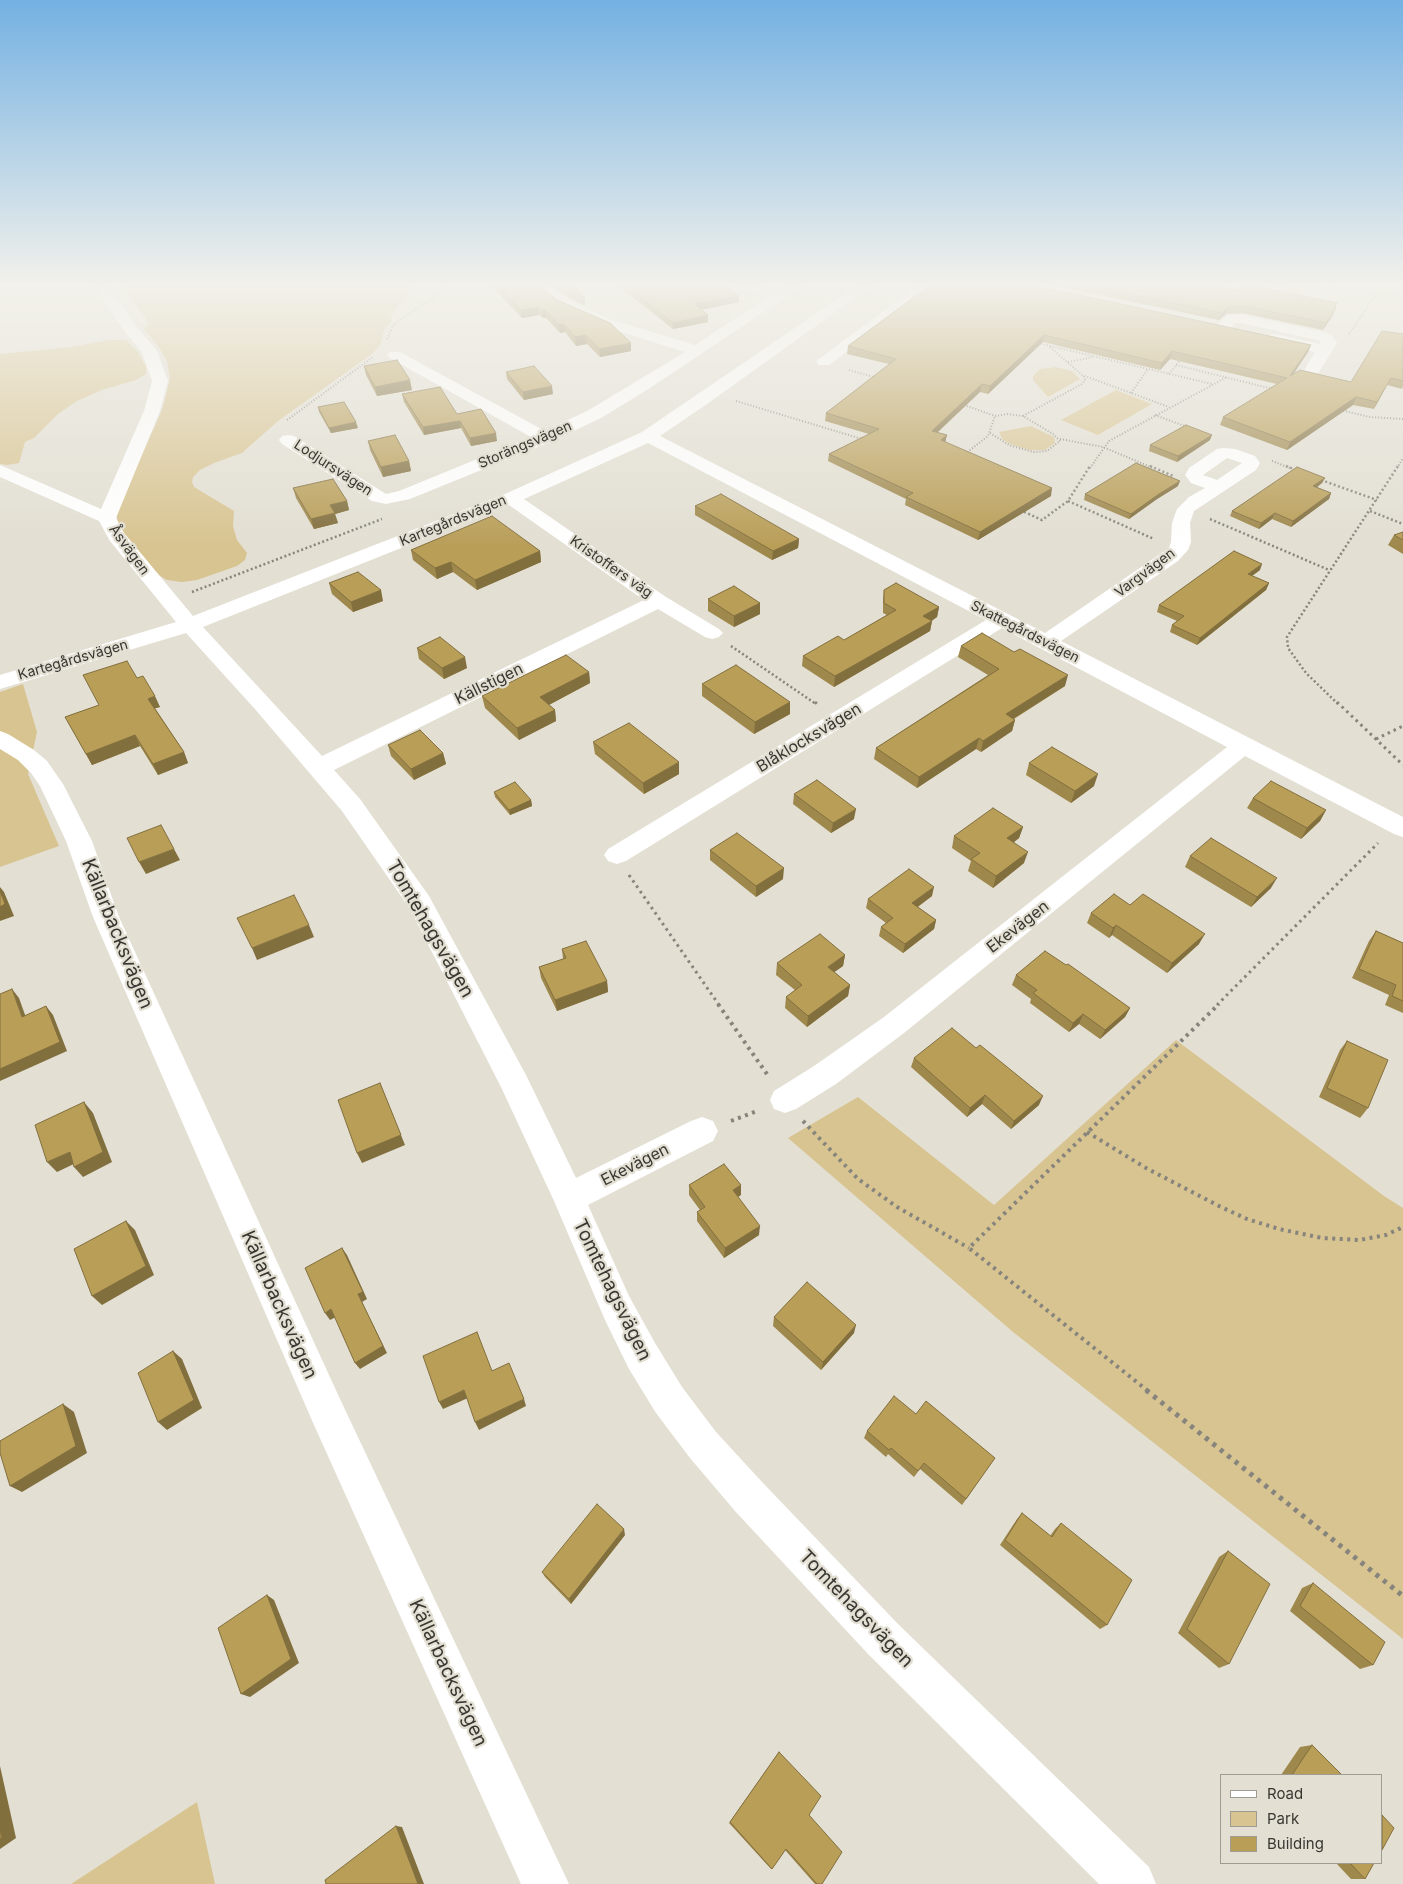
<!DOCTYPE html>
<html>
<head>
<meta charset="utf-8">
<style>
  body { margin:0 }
  #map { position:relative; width:1403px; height:1884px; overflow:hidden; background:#e3dfd3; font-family:Inter,sans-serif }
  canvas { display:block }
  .legend { position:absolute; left:1220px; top:1774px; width:162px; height:90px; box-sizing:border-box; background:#e3dfd3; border:1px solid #9f9c93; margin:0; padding:6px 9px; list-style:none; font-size:15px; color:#383732 }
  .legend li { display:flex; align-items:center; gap:10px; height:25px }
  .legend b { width:25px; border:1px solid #9f9c93 }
</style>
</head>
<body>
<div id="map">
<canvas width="1403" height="1884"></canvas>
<ul class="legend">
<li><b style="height:6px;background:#fff"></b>Road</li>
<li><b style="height:14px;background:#d8c491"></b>Park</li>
<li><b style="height:14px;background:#b99e58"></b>Building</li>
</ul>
</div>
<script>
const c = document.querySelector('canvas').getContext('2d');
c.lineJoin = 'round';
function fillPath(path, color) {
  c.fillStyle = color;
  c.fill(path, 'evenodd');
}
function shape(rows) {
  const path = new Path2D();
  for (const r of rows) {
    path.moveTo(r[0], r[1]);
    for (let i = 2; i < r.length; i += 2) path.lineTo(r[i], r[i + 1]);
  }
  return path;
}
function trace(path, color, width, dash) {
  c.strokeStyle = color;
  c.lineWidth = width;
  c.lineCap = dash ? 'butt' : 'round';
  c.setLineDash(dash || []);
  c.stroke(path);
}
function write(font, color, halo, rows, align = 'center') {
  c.font = font + ' Inter,sans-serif';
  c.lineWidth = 4.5;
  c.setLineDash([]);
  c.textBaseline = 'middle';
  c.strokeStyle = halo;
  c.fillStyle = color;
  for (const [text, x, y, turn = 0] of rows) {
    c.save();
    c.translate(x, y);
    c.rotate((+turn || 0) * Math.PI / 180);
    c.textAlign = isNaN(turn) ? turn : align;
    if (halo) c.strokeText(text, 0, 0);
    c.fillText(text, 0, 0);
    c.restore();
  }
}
fillPath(shape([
  [120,283,409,283,407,295,391,316,392,320,384,331,380,345,372,354,278,421,242,453,214,463,200,470,193,477,192,482,194,487,234,511,233,526,237,540,247,553,245,560,237,566,197,580,182,582,167,580,157,574,118,526,117,516,120,504,162,410,170,379,167,361,158,346,144,329,149,323],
  [109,340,126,340,139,353,146,367,146,374,136,380,102,390,77,401,58,414,34,438,25,442,19,463,7,465,0,464,0,354,71,347],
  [1056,367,1072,371,1080,379,1048,397,1033,380,1033,376,1040,369],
  [1116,390,1152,404,1098,435,1061,420],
  [1031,426,1054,437,1055,443,1045,450,1029,450,1010,444,1002,439,1000,434,999,432],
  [23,684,37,732,28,774,59,846,0,867,0,692],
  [1176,1040,1384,1196,1403,1208,1403,1639,1013,1332,788,1138,858,1097,994,1205],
  [197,1802,215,1884,71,1884]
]), '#d8c491');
trace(shape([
  [1248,283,1403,294],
  [1334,283,1335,289],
  [1236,293,1245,283],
  [1349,334,1375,296,1375,292],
  [387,339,394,324,440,293,447,283],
  [1038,343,1212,384],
  [1050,347,1082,375,1169,407],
  [1068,362,1094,357],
  [1176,365,1273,389],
  [849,370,877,378],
  [1169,374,1181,359],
  [1131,393,1148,369],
  [736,401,862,439],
  [964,405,995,416,1008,414,1023,416,1053,434,1060,441,1047,451,1033,452,1009,445,990,433],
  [1340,410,1370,417,1403,419],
  [1155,415,1187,427],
  [1023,416,1082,384,1085,380,1083,375],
  [287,420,373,357],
  [1060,439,1103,447,1153,468],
  [965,454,988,436,995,416],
  [1272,461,1290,468],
  [1090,468,1109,441,1227,377],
  [1397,468,1403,458]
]), '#86847c', 2, [1, 2]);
trace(shape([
  [1150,466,1173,476],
  [1286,466,1296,470],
  [1321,480,1377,500],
  [1068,501,1154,539],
  [1020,510,1042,520,1068,501,1090,466],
  [1370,511,1403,524],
  [1210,519,1329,570],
  [192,592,382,519],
  [731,646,816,704],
  [1338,704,1306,673,1288,648,1287,637,1398,466]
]), '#86847c', 2.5, [2, 2.5]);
trace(shape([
  [815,702,817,704],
  [1337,702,1403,765],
  [1376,739,1403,726],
  [629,875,719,1005],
  [1217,1005,1378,843]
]), '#86847c', 3, [2.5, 4]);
trace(shape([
  [718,1004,769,1077],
  [731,1121,757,1111],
  [803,1121,858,1179,897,1207,969,1248],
  [1087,1132,1146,1168,1219,1206,1247,1219,1279,1229,1322,1238,1359,1240,1386,1235,1403,1227],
  [1148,1391,969,1248,1219,1004]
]), '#86847c', 4, [3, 4.5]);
trace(shape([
  [1146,1390,1403,1596]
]), '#86847c', 5, [4, 5.5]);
fillPath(shape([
  [93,283,107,283,136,326,157,351,168,381,160,411,116,518,124,533,193,616,505,494,642,432,861,283,876,283,707,404,660,436,1045,633,1169,548,1171,542,1172,523,1177,509,1189,497,1205,488,1191,483,1185,475,1189,468,1217,449,1223,448,1235,449,1255,456,1260,463,1256,470,1194,511,1190,523,1191,542,1188,550,1178,561,1061,641,1403,817,1403,837,1394,834,1245,756,904,1033,836,1084,796,1109,785,1113,774,1109,770,1100,774,1091,814,1066,884,1017,1227,747,1002,628,626,861,617,864,608,861,604,855,608,849,986,620,648,443,524,499,666,597,719,629,723,633,719,637,712,639,705,637,658,609,334,770,360,799,429,896,526,1075,576,1178,691,1121,702,1117,713,1121,718,1131,713,1141,588,1205,629,1296,655,1343,682,1387,716,1432,763,1483,899,1625,1149,1867,1156,1884,1099,1884,869,1655,735,1511,690,1458,656,1413,629,1369,605,1320,554,1201,501,1087,410,909,342,811,254,708,186,633,0,689,0,675,176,622,110,541,99,521,0,477,0,465,101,509,144,411,152,381,142,352,125,332,93,283],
  [1227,458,1242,463,1217,480,1203,475,1227,458],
  [509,505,644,600,322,756,203,627,509,505],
  [529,283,544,283,569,300,609,319,695,345,768,297,731,286,729,283,749,283,778,291,791,283,807,283,650,388,601,418,550,442,410,499,386,504,372,501,282,444,279,440,282,436,288,435,294,436,386,494,399,491,531,437,390,358,387,355,390,352,400,352,545,431,589,410,685,352,599,325,559,306,529,283],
  [922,283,937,283,829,365,819,365,816,362,819,359,922,283],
  [1231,315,1242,315,1324,332,1332,335,1337,343,1317,375,1305,375,1303,372,1315,352,1270,341,1268,338,1270,335,1275,334,1320,344,1321,341,1242,323,1235,323,1229,330,1219,330,1217,327,1219,324,1226,316,1231,315],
  [0,731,8,734,34,750,47,761,63,784,92,841,119,917,340,1399,569,1884,521,1884,314,1425,93,917,66,841,40,786,31,773,18,760,0,749,0,731]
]), '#fff');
fillPath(shape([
  [489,283,535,283,557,300,631,351,600,357,587,344,576,346,565,332,560,333,546,318,543,318,539,315,522,318],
  [547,283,569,283,585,298,585,306,570,298],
  [615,283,723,283,739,302,701,310,708,315,708,322,673,329],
  [933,283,1311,345,1308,352,1293,374,1351,382,1403,334,1403,386,1402,389,1387,385,1374,409,1353,405,1287,450,1220,425,1223,417,1277,384,1170,359,1160,370,1043,342,988,394,980,392,937,433,947,435,945,442,1051,496,978,540,905,505,906,499,828,461,829,454,869,434,825,421,826,413,889,364,847,354,848,346],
  [1043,283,1201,283,1240,290,1337,303,1333,315,1323,330,1242,313,1226,314,1219,320],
  [364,366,412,390,377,396,366,375],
  [506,372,553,394,524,400,507,379],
  [402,394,457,414,497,441,471,446,461,428,424,435,404,402],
  [318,407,358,428,331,433,319,412],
  [1210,440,1177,462,1149,451,1150,445],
  [368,441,409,461,411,471,383,477,370,450],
  [1325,478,1322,483,1317,487,1331,493,1329,499,1291,527,1272,519,1259,529,1230,516,1232,511],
  [1178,486,1157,499,1129,519,1084,500,1085,494],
  [293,488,347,501,349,510,335,514,338,523,314,529,296,498],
  [695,506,799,539,798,548,772,560,695,515],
  [1403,532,1403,554,1388,545,1394,535],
  [411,550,540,551,541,562,477,590,453,572,437,579,413,560],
  [1260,570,1252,576,1269,583,1266,590,1197,645,1170,632,1172,625,1177,621,1157,612,1159,605],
  [329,583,383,601,353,612,332,594],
  [884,590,939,607,937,617,932,621,930,631,834,687,802,666,803,656,844,640,887,615,883,613,883,600],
  [708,599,760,603,760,614,734,627,708,611],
  [961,646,1065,686,1014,719,1015,720,1012,731,981,752,976,749,917,788,874,759,876,748,988,675,958,657],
  [417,648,467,668,444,679,419,659],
  [589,672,590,683,549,705,555,710,556,721,519,740,485,708,482,696],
  [137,678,160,707,155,708,184,752,188,763,158,775,140,746,92,765,65,717,99,705],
  [702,684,790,702,790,714,754,734,702,696],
  [593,742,679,774,644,794,595,754],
  [388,745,443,753,446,764,414,780,391,756],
  [1029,763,1094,786,1071,803,1026,775],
  [494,792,531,800,532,806,510,815,495,797],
  [794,794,854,819,831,833,793,804],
  [1253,798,1326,810,1320,821,1301,839,1247,808],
  [1023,827,1019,838,1014,842,1024,863,993,888,968,871,971,861,952,848,954,836],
  [710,850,783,879,756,897,710,860],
  [1190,856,1271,888,1251,907,1185,867],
  [932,896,918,907,936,920,934,929,903,953,879,936,881,927,886,923,866,908,868,899],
  [1130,905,1199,944,1167,973,1112,935,1109,938,1087,923,1091,913],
  [1376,931,1403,943,1403,1013,1385,1005,1389,995,1352,978,1369,941],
  [562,949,607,981,608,992,557,1011,541,978,539,967,563,959],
  [845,955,843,966,834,972,850,985,848,996,807,1027,785,1008,786,997,795,990,776,975,777,963],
  [1066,965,1130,1008,1125,1017,1100,1039,1079,1024,1069,1032,1030,1003,1031,999,1012,985,1016,975],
  [1347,1041,1368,1108,1360,1118,1319,1097,1340,1050],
  [976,1048,1039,1105,1011,1129,982,1104,967,1117,911,1067,914,1058],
  [689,1185,741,1195,738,1197,759,1235,724,1258,697,1221,697,1212,700,1210,689,1195],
  [774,1317,854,1333,821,1370,773,1326],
  [916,1414,995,1458,962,1505,920,1469,914,1477,888,1454,886,1457,864,1438,867,1431],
  [1022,1513,1050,1536,1055,1529,1061,1523,1107,1625,1100,1629,1000,1545,1017,1519],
  [625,1535,571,1604,545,1577,542,1572],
  [1228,1551,1229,1664,1219,1668,1178,1633,1219,1557],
  [1313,1583,1373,1665,1360,1669,1290,1611,1302,1588],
  [1312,1745,1342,1775,1281,1775,1300,1747],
  [779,1752,809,1815,822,1884,815,1884,785,1850,772,1869,771,1869,729,1823],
  [1336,1863,1374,1863,1365,1879,1351,1879]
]), '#9f884c');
fillPath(shape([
  [739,296,739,302,694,311,694,304],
  [539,307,539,315,522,318,521,310],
  [1228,307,1226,314,1219,320,1222,313],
  [1336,308,1333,315,1323,330,1326,323],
  [542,310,545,310,546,318,543,318],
  [708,315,708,322,673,329,673,323],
  [564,324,565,332,560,333,559,325],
  [586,335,587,344,576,346,575,337],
  [1044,335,1043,342,988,394,990,386],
  [631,343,631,351,600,357,599,349],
  [1311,345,1308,352,1287,384,1290,376],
  [1172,351,1170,359,1160,370,1162,363],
  [1391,378,1387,385,1374,409,1377,402],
  [410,380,412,390,377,396,375,387],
  [982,384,980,392,930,439,932,431],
  [552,386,553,394,524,400,523,392],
  [1356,397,1353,405,1287,450,1290,442],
  [460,421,461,428,424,435,423,427],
  [356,422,358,428,331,433,329,428],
  [496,433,497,441,471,446,470,438],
  [947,435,945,443,941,440],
  [1212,435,1210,440,1177,462,1178,456],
  [409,461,411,471,383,477,381,467],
  [1325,478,1322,483,1311,492,1313,486],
  [1180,481,1178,486,1157,499,1129,519,1131,514,1159,494],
  [1052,488,1051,496,978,540,980,532],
  [1331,493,1329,499,1291,527,1293,521],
  [347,501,349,510,335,514,338,523,314,529,311,519,330,505],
  [1275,513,1272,519,1259,529,1261,523],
  [799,539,798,548,772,560,773,551],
  [540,551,541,562,477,590,475,580],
  [451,562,453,572,437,579,435,568],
  [1262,564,1260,570,1245,581,1248,574],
  [1269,583,1266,590,1197,645,1200,638],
  [381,590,383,601,353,612,351,602],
  [760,603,760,614,734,627,734,616],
  [939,607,937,617,922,626,923,616],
  [932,621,930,631,834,687,835,676],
  [465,657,467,668,444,679,442,668],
  [589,672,590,683,541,709,540,697],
  [1068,675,1065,686,1003,725,1006,714],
  [155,696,160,707,153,709,148,699],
  [790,702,790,714,754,734,755,722],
  [555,710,556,721,519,740,517,728],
  [1015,720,1012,731,981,752,983,741],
  [135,735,140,746,92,765,86,754],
  [979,738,976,749,917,788,919,777],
  [184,752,188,763,158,775,153,764],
  [443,753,446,764,414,780,411,769],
  [679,762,679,774,644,794,643,783],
  [1098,774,1094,786,1071,803,1075,791],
  [531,800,532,806,510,815,509,810],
  [856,809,854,819,831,833,833,823],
  [1326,810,1320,821,1301,839,1307,828],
  [1023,827,1019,838,1004,850,1007,838],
  [174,849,180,860,146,874,139,862],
  [1028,852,1024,863,993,888,996,876],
  [784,868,783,879,756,897,756,886],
  [1277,878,1271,888,1251,907,1257,897],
  [0,887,4,892,14,916,0,921],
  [934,887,932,896,910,912,912,903],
  [936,920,934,929,903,953,905,944],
  [309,925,314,937,257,960,252,948],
  [1116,925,1112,935,1109,938,1113,928],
  [1205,934,1199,944,1167,973,1172,963],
  [845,955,843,966,826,978,828,967],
  [607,981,608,992,557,1011,555,1000],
  [850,985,848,996,807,1027,808,1016],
  [12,989,19,998,29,1026,22,1017],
  [46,1006,53,1015,67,1051,0,1081,0,1069],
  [1130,1008,1125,1017,1100,1039,1105,1030],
  [1083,1014,1079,1024,1069,1032,1073,1023],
  [380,1083,405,1145,362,1163,357,1153],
  [985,1095,982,1104,967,1117,970,1108],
  [1043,1096,1039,1105,1011,1129,1014,1121],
  [84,1102,93,1113,112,1162,83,1177,74,1167],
  [70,1152,78,1162,57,1172,47,1162],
  [741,1185,741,1195,732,1200,733,1190],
  [126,1221,135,1230,154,1275,102,1305,92,1296],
  [760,1226,759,1235,724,1258,725,1248],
  [342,1248,347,1255,367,1299,362,1302,387,1353,360,1369,355,1363],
  [331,1309,336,1317,330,1320,325,1313],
  [856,1325,854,1333,821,1370,823,1362],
  [173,1351,182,1359,202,1408,167,1430,158,1422],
  [464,1390,468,1398,443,1409,439,1402],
  [524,1399,526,1406,479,1430,475,1422],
  [63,1404,74,1412,87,1453,22,1492,10,1486],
  [624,1529,625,1535,571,1604,569,1599],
  [267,1595,274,1600,299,1663,250,1697,241,1694],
  [0,1766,16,1838,0,1849],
  [396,1826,402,1827,424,1884,418,1884]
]), '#826f3e');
const building = shape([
  [495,283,535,283,557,300,610,323,631,343,599,349,586,335,575,337,564,324,559,325,545,310,542,310,539,307,521,310,495,283],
  [558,283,569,283,585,298,569,290,558,283],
  [623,283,723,283,739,296,694,304,708,315,673,323,623,283],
  [933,283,1023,283,1311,345,1290,376,1300,370,1351,382,1382,331,1403,334,1403,381,1391,378,1377,402,1356,397,1290,442,1223,417,1287,378,1172,351,1162,363,1044,335,990,386,982,384,932,431,947,435,941,440,1052,488,980,532,906,497,913,493,829,454,879,429,826,413,896,359,848,346,933,283],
  [1077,283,1201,283,1240,290,1246,284,1337,303,1334,308,1336,308,1326,323,1245,306,1228,307,1222,313,1077,283],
  [397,360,410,380,375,387,364,366,397,360],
  [534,366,552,386,523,392,506,372,534,366],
  [440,387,457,414,481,409,496,433,470,438,460,421,423,427,402,394,440,387],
  [344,402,356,422,329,428,318,407,344,402],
  [1186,425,1212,435,1178,456,1150,445,1186,425],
  [395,435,409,461,381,467,368,441,395,435],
  [1136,463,1180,481,1159,494,1131,514,1085,494,1136,463],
  [1297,467,1325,478,1313,486,1331,493,1293,521,1275,513,1261,523,1232,511,1297,467],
  [333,479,347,501,330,505,335,513,311,519,293,488,333,479],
  [721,494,799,539,773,551,695,506,721,494],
  [492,516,540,551,475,580,451,562,435,568,411,550,492,516],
  [1403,532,1403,540,1394,535,1403,532],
  [1234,551,1262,564,1248,574,1269,583,1200,638,1172,625,1184,616,1159,605,1234,551],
  [358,572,381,590,351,602,329,583,358,572],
  [896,583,939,607,923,616,932,621,835,676,803,656,838,636,844,640,896,610,884,603,884,590,896,583],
  [734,586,760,603,734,616,708,599,734,586],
  [982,633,1014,652,1020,649,1068,675,1006,714,1015,720,983,741,979,738,919,777,876,748,999,669,961,646,982,633],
  [440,637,465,657,442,668,417,648,440,637],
  [566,655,589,672,540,697,555,710,517,728,482,696,566,655],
  [127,661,137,678,143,676,155,696,148,699,184,752,153,764,135,735,86,754,65,717,99,705,83,675,127,661],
  [736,665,790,702,755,722,702,684,736,665],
  [629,723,679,762,643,783,593,742,629,723],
  [420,730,443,753,411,769,388,745,420,730],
  [1052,747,1098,774,1075,791,1029,763,1052,747],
  [817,780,856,809,833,823,794,794,817,780],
  [1271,781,1326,810,1307,828,1253,798,1271,781],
  [515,782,531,800,509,810,494,792,515,782],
  [993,808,1023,827,1007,838,1028,852,996,876,971,859,980,853,954,836,993,808],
  [161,825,174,849,139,862,127,838,161,825],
  [737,833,784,868,756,886,710,850,737,833],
  [1211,838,1277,878,1257,897,1190,856,1211,838],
  [909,869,934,887,912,903,936,920,905,944,881,927,893,918,868,899,909,869],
  [0,891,5,904,0,907,0,891],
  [1114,894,1130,905,1143,894,1205,934,1172,963,1116,925,1113,928,1091,913,1114,894],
  [294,895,309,925,252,948,237,918,294,895],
  [1376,931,1403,943,1403,1001,1392,996,1396,985,1359,969,1376,931],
  [820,934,845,955,828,967,850,985,808,1016,786,997,802,985,777,963,820,934],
  [586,941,607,981,555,1000,539,967,566,958,562,949,586,941],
  [1045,951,1066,965,1068,964,1130,1008,1105,1030,1083,1014,1073,1023,1033,993,1037,990,1016,975,1045,951],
  [12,989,22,1017,46,1006,60,1042,0,1069,0,994,12,989],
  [952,1028,976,1048,980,1045,1043,1096,1014,1121,985,1095,970,1108,914,1058,952,1028],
  [1347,1041,1388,1060,1368,1108,1327,1088,1347,1041],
  [380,1083,401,1135,357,1153,338,1100,380,1083],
  [84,1102,103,1152,74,1167,70,1152,47,1162,35,1125,84,1102],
  [724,1164,741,1185,733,1190,760,1226,725,1248,697,1212,705,1207,689,1185,724,1164],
  [126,1221,146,1266,92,1296,74,1249,126,1221],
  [342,1248,363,1292,358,1294,383,1346,355,1363,331,1309,325,1313,305,1268,342,1248],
  [807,1282,856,1325,823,1362,774,1317,807,1282],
  [477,1332,492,1371,509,1363,524,1399,475,1422,464,1390,439,1402,423,1356,477,1332],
  [173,1351,194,1400,158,1422,138,1373,173,1351],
  [894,1396,916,1414,926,1401,995,1458,966,1499,924,1463,918,1471,891,1448,889,1450,867,1431,894,1396],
  [63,1404,76,1446,10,1486,0,1453,0,1441,63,1404],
  [597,1504,624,1529,569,1599,542,1572,597,1504],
  [1022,1513,1052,1537,1061,1523,1132,1580,1107,1625,1005,1540,1022,1513],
  [1228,1551,1270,1584,1229,1664,1187,1629,1228,1551],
  [1313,1583,1385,1642,1373,1665,1300,1606,1313,1583],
  [267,1595,291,1659,241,1694,218,1628,267,1595],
  [1312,1745,1342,1775,1292,1775,1312,1745],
  [779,1752,821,1796,809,1815,842,1852,822,1884,817,1884,786,1849,772,1869,730,1822,779,1752],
  [1382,1815,1394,1828,1382,1850,1382,1815],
  [396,1826,418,1884,326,1884,325,1880,396,1826],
  [0,1829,2,1838,0,1839,0,1829],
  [1350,1863,1374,1863,1365,1879,1350,1863]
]);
fillPath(building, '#b99e58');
trace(building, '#826f3e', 1);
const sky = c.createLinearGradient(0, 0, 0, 546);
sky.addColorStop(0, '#74b1e2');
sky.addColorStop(0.52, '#f2f1eb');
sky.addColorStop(1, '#f2f1eb00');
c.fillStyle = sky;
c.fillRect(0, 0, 1403, 546);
write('14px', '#383732', '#e3dfd3', [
  ["Storängsvägen",525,445,-23],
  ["Lodjursvägen",333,468,33],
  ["Kartegårdsvägen",453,521,-22],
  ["Åsvägen",129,550,54],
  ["Kristoffers väg",611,567,35],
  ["Vargvägen",1145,573,-37],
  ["Skattegårdsvägen",1025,632,27],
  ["Kartegårdsvägen",73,660,-16]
]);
write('16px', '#383732', '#e3dfd3', [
  ["Källstigen",489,684,-26],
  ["Blåklocksvägen",809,738,-31],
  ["Ekevägen",1018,927,-38],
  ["Ekevägen",635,1165,-27]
]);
write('19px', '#383732', '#e3dfd3', [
  ["Tomtehagsvägen",430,929,60],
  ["Källarbacksvägen",117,934,68],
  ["Tomtehagsvägen",612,1290,64],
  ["Källarbacksvägen",279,1305,66],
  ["Tomtehagsvägen",856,1609,46],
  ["Källarbacksvägen",448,1673,65]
]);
</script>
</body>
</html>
